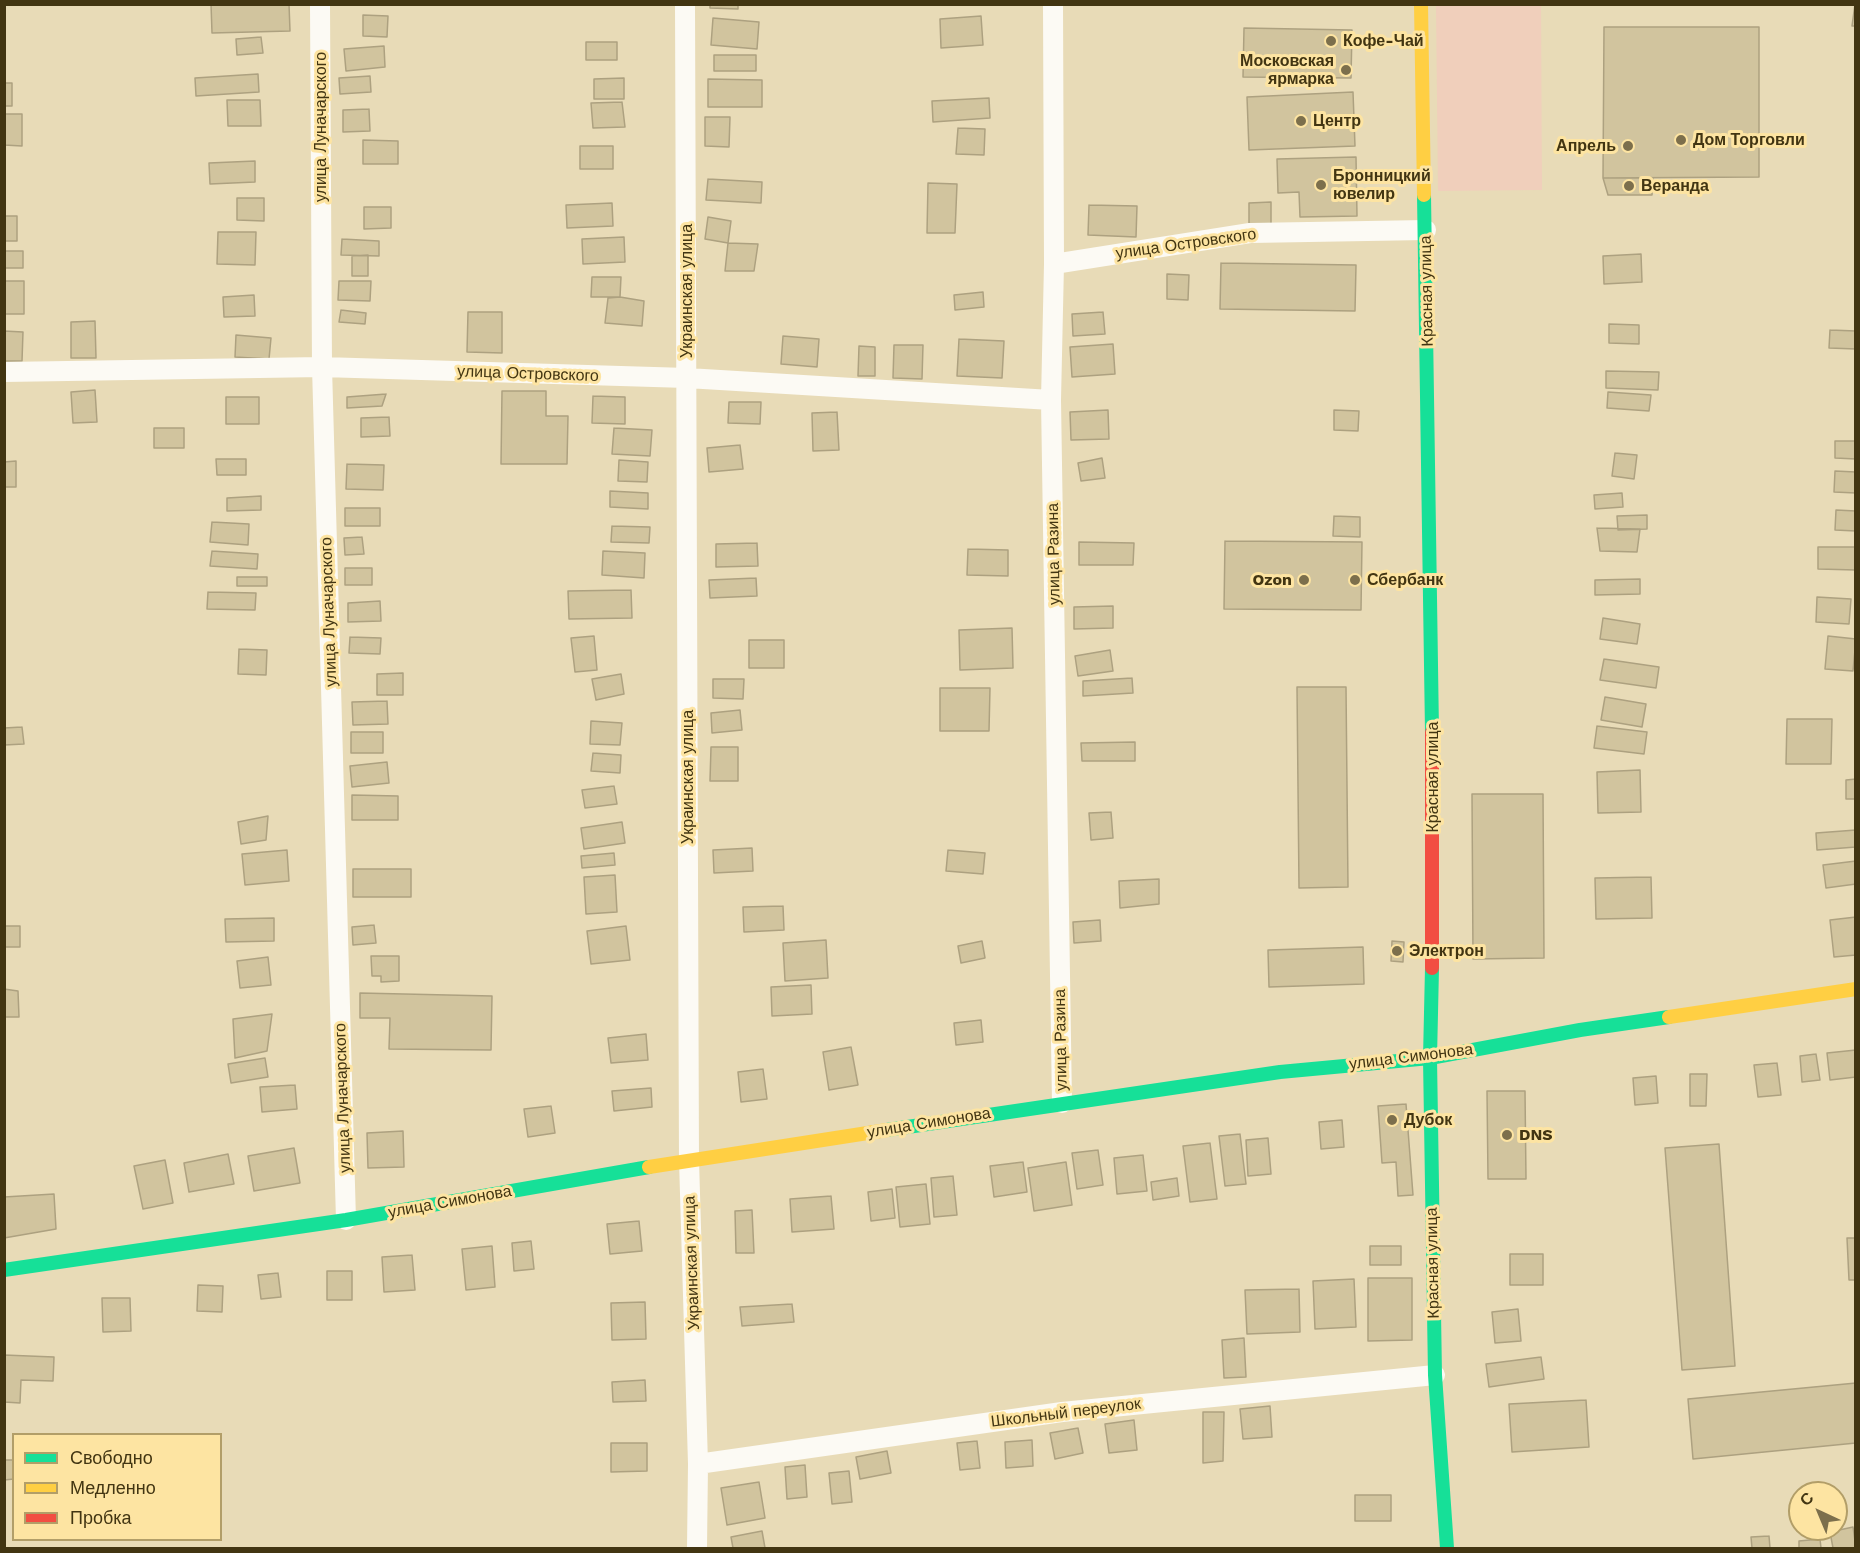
<!DOCTYPE html>
<html>
<head>
<meta charset="utf-8">
<style>
  body { margin:0 }
  #map { position:relative; width:1860px; height:1553px; overflow:hidden; background:#e8dbb7; font-family:"Work Sans",sans-serif }
  canvas { display:block }
  .frame { position:absolute; inset:0; border:6px solid #423512; pointer-events:none }
  .legend { position:absolute; left:12px; top:1433px; width:210px; height:108px; box-sizing:border-box; background:#fde4a2; border:2px solid #b29e68; margin:0; padding:8px 10px; list-style:none; font-size:18px; color:#423512 }
  .legend li { display:flex; align-items:center; gap:12px; height:30px }
  .legend b { width:30px; border:2px solid #b29e68 }
  .north { position:absolute; left:1788px; top:1481px; width:60px; height:60px; box-sizing:border-box; background:#fde4a2; border:2px solid #b29e68; border-radius:50%; rotate:316deg; font-size:16px; font-weight:700; line-height:24px; text-align:center; color:#423512 }
  .north::after { content:''; display:block; margin:auto; width:21px; height:27px; background:#7c6f4c; clip-path:polygon(50% 0,100% 100%,50% 72%,0 100%) }
</style>
</head>
<body>
<div id="map">
<canvas width="1860" height="1553"></canvas>
<div class="frame"></div>
<ul class="legend">
<li><b style="height:8px;background:#16e098"></b>Свободно</li>
<li><b style="height:8px;background:#ffcf43"></b>Медленно</li>
<li><b style="height:8px;background:#f24e42"></b>Пробка</li>
</ul>
<div class="north">С</div>
</div>
<script>
const c = document.querySelector('canvas').getContext('2d');
c.lineJoin = 'round';
function fillPath(path, color) {
  c.fillStyle = color;
  c.fill(path, 'evenodd');
}
function shape(rows) {
  const path = new Path2D();
  for (const r of rows) {
    path.moveTo(r[0], r[1]);
    for (let i = 2; i < r.length; i += 2) path.lineTo(r[i], r[i + 1]);
  }
  return path;
}
function trace(path, color, width, dash) {
  c.strokeStyle = color;
  c.lineWidth = width;
  c.lineCap = dash ? 'butt' : 'round';
  c.setLineDash(dash || []);
  c.stroke(path);
}
function write(font, color, halo, rows, align = 'center') {
  c.font = font + ' "Work Sans",sans-serif';
  c.lineWidth = 6;
  c.setLineDash([]);
  c.textBaseline = 'middle';
  c.strokeStyle = halo;
  c.fillStyle = color;
  for (const [text, x, y, turn = 0] of rows) {
    c.save();
    c.translate(x, y);
    c.rotate((+turn || 0) * Math.PI / 180);
    c.textAlign = isNaN(turn) ? turn : align;
    if (halo) c.strokeText(text, 0, 0);
    c.fillText(text, 0, 0);
    c.restore();
  }
}
fillPath(shape([
  [1541,5,1542,190,1438,191,1436,6]
]), '#f0cfbb');
const building = shape([
  [211,4,289,4,290,31,212,33,211,4],
  [710,4,738,4,738,9,710,8,710,4],
  [1855,4,1856,4,1856,26,1852,26,1855,4],
  [363,15,388,16,387,37,363,36,363,15],
  [981,16,983,45,941,48,940,19,981,16],
  [713,18,759,22,757,49,711,45,713,18],
  [1604,27,1759,27,1759,177,1603,178,1604,27],
  [1244,28,1352,30,1351,78,1243,77,1244,28],
  [261,37,263,53,237,55,236,39,261,37],
  [586,42,617,42,617,60,586,60,586,42],
  [384,46,385,67,346,71,344,49,384,46],
  [714,55,756,55,756,71,714,71,714,55],
  [258,74,259,92,196,96,195,78,258,74],
  [370,76,371,92,340,94,339,78,370,76],
  [624,78,624,99,594,99,594,79,624,78],
  [708,79,762,80,762,107,708,107,708,79],
  [4,83,12,83,12,106,4,106,4,83],
  [1353,92,1355,146,1249,150,1247,97,1353,92],
  [989,98,990,118,933,122,932,101,989,98],
  [227,100,260,100,261,126,228,126,227,100],
  [622,102,625,127,593,128,591,103,622,102],
  [369,109,370,131,343,132,343,110,369,109],
  [4,114,22,114,22,146,4,145,4,114],
  [705,117,730,117,729,147,705,146,705,117],
  [958,128,985,129,984,155,956,154,958,128],
  [363,140,398,141,398,164,363,164,363,140],
  [580,146,613,146,613,169,580,169,580,146],
  [1356,157,1357,216,1300,217,1299,192,1278,193,1277,159,1356,157],
  [255,161,255,182,210,184,209,163,255,161],
  [1603,178,1653,178,1652,195,1608,195,1603,178],
  [708,179,762,182,761,203,706,200,708,179],
  [928,183,957,184,955,233,927,233,928,183],
  [237,198,264,198,264,221,237,220,237,198],
  [1271,202,1271,226,1249,226,1249,203,1271,202],
  [612,203,613,226,567,228,566,205,612,203],
  [1089,205,1137,206,1136,237,1088,235,1089,205],
  [364,207,391,207,391,228,364,229,364,207],
  [4,216,17,216,17,241,4,241,4,216],
  [708,217,731,221,728,243,705,239,708,217],
  [218,232,256,232,255,265,217,264,218,232],
  [624,237,625,262,583,264,582,239,624,237],
  [342,239,379,241,379,256,341,255,342,239],
  [728,243,758,244,754,271,725,271,728,243],
  [4,251,23,251,23,268,4,268,4,251],
  [1641,254,1642,282,1604,284,1603,256,1641,254],
  [368,255,368,276,352,276,352,256,368,255],
  [1221,263,1356,265,1355,311,1220,309,1221,263],
  [1167,274,1189,275,1188,300,1167,299,1167,274],
  [592,277,621,277,620,297,591,297,592,277],
  [4,281,24,281,24,314,4,314,4,281],
  [339,281,371,281,370,301,338,300,339,281],
  [983,292,984,307,955,310,954,295,983,292],
  [254,295,255,316,224,317,223,297,254,295],
  [620,297,644,301,642,326,605,323,608,298,620,297],
  [341,310,366,313,365,324,339,322,341,310],
  [468,312,502,312,502,353,467,352,468,312],
  [1103,312,1105,334,1073,336,1072,314,1103,312],
  [95,321,96,358,71,358,71,322,95,321],
  [1609,324,1639,325,1639,344,1609,343,1609,324],
  [1830,330,1856,331,1856,349,1829,348,1830,330],
  [4,331,23,332,22,361,4,361,4,331],
  [236,335,271,338,269,359,235,357,236,335],
  [783,336,819,339,817,367,781,364,783,336],
  [959,339,1004,341,1002,378,957,376,959,339],
  [1113,344,1115,374,1072,377,1070,347,1113,344],
  [894,345,923,345,922,379,893,378,894,345],
  [859,346,875,347,875,376,858,376,859,346],
  [1606,371,1659,372,1658,390,1606,388,1606,371],
  [95,390,97,422,73,423,71,392,95,390],
  [502,391,546,391,546,416,568,416,567,464,501,464,502,391],
  [1608,392,1651,395,1649,411,1607,408,1608,392],
  [386,394,382,406,347,408,347,397,386,394],
  [593,396,625,397,625,424,592,423,593,396],
  [226,397,259,397,259,424,226,424,226,397],
  [729,402,761,402,760,424,728,423,729,402],
  [1108,410,1109,439,1071,440,1070,412,1108,410],
  [1334,410,1359,411,1358,431,1334,430,1334,410],
  [837,412,839,450,813,451,812,413,837,412],
  [389,417,390,436,361,437,361,418,389,417],
  [154,428,184,428,184,448,154,448,154,428],
  [614,428,652,430,650,456,612,454,614,428],
  [1835,441,1856,441,1856,459,1835,458,1835,441],
  [740,445,743,469,709,472,707,448,740,445],
  [1615,453,1637,455,1634,479,1612,476,1615,453],
  [1102,458,1105,478,1081,481,1078,463,1102,458],
  [216,459,246,459,246,475,217,475,216,459],
  [619,460,648,462,647,482,618,481,619,460],
  [16,461,16,487,4,487,4,462,16,461],
  [347,464,384,465,383,490,346,489,347,464],
  [1835,471,1856,472,1856,493,1834,492,1835,471],
  [610,491,648,493,648,509,610,507,610,491],
  [1622,493,1623,507,1595,509,1594,495,1622,493],
  [261,496,261,510,227,511,227,498,261,496],
  [345,508,380,508,380,526,345,526,345,508],
  [1836,510,1856,511,1856,531,1835,530,1836,510],
  [1647,515,1647,529,1618,530,1617,516,1647,515],
  [1334,516,1360,517,1360,537,1333,536,1334,516],
  [212,522,249,524,248,545,210,542,212,522],
  [612,526,650,527,649,543,611,542,612,526],
  [1597,528,1640,529,1637,552,1600,551,1597,528],
  [362,537,364,554,345,555,344,538,362,537],
  [1225,541,1362,542,1361,610,1224,609,1225,541],
  [1079,542,1134,543,1133,565,1079,565,1079,542],
  [757,543,758,566,716,567,716,544,757,543],
  [1818,547,1856,547,1856,570,1818,569,1818,547],
  [968,549,1008,550,1008,576,967,575,968,549],
  [212,551,258,554,257,569,210,566,212,551],
  [603,551,645,553,644,578,602,575,603,551],
  [345,568,372,568,372,585,345,585,345,568],
  [237,577,267,577,267,586,237,586,237,577],
  [756,578,757,596,710,598,709,580,756,578],
  [1640,579,1640,594,1595,595,1595,580,1640,579],
  [631,590,632,618,569,619,568,591,631,590],
  [208,592,256,593,255,610,207,609,208,592],
  [1817,597,1851,599,1849,624,1816,622,1817,597],
  [380,601,381,621,348,622,348,603,380,601],
  [1113,606,1113,628,1074,629,1074,607,1113,606],
  [1603,618,1640,624,1637,644,1600,639,1603,618],
  [1012,628,1013,668,960,670,959,630,1012,628],
  [594,636,597,670,575,672,571,638,594,636],
  [1828,636,1856,639,1853,671,1825,669,1828,636],
  [350,637,381,638,380,654,349,653,350,637],
  [749,640,784,640,784,668,749,668,749,640],
  [239,649,267,650,266,675,238,674,239,649],
  [1110,650,1113,671,1078,676,1075,656,1110,650],
  [1604,659,1659,667,1656,688,1600,680,1604,659],
  [403,673,403,695,377,695,377,674,403,673],
  [621,674,624,694,596,700,592,679,621,674],
  [1132,678,1133,693,1083,696,1083,681,1132,678],
  [713,679,744,679,743,699,713,698,713,679],
  [1297,687,1346,687,1348,887,1299,888,1297,687],
  [940,688,990,688,989,731,940,731,940,688],
  [1605,697,1646,704,1642,727,1601,720,1605,697],
  [387,701,388,724,353,725,352,702,387,701],
  [740,710,742,730,712,733,711,713,740,710],
  [1787,719,1832,719,1831,764,1786,764,1787,719],
  [591,721,622,723,620,745,590,744,591,721],
  [1597,726,1647,732,1644,754,1594,748,1597,726],
  [22,727,24,744,4,745,4,728,22,727],
  [351,732,383,732,383,753,351,753,351,732],
  [1135,742,1135,761,1082,761,1081,743,1135,742],
  [711,747,738,747,738,781,710,781,711,747],
  [593,753,621,755,620,773,591,771,593,753],
  [387,762,389,783,352,787,350,766,387,762],
  [1640,770,1641,812,1598,813,1597,772,1640,770],
  [1856,779,1856,799,1846,799,1846,780,1856,779],
  [614,786,617,804,585,808,582,790,614,786],
  [1472,794,1543,794,1544,958,1473,959,1472,794],
  [352,795,398,796,398,820,352,820,352,795],
  [1111,812,1113,838,1091,840,1089,813,1111,812],
  [268,816,266,840,241,844,238,822,268,816],
  [622,822,625,843,584,849,581,828,622,822],
  [1856,830,1856,847,1817,850,1816,833,1856,830],
  [752,848,753,871,714,873,713,850,752,848],
  [287,850,289,881,245,885,242,854,287,850],
  [948,850,985,853,983,874,946,871,948,850],
  [614,853,615,865,582,868,581,856,614,853],
  [1856,861,1856,884,1826,888,1823,865,1856,861],
  [353,869,411,869,411,897,353,897,353,869],
  [615,875,617,912,586,914,584,877,615,875],
  [1651,877,1652,918,1596,919,1595,878,1651,877],
  [1159,879,1159,904,1120,908,1119,881,1159,879],
  [783,906,784,930,744,932,743,907,783,906],
  [1856,917,1856,955,1834,957,1830,920,1856,917],
  [274,918,274,941,226,942,225,919,274,918],
  [1100,920,1101,941,1074,943,1073,922,1100,920],
  [374,925,376,943,353,945,352,927,374,925],
  [4,926,20,926,20,947,4,947,4,926],
  [626,926,630,960,591,964,587,931,626,926],
  [826,940,828,978,785,981,783,943,826,940],
  [982,941,985,958,961,963,958,946,982,941],
  [1392,941,1404,942,1403,962,1391,961,1392,941],
  [1363,947,1364,984,1269,987,1268,950,1363,947],
  [371,956,399,956,399,981,381,982,381,976,372,976,371,956],
  [268,957,271,985,240,988,237,961,268,957],
  [811,985,812,1014,772,1016,771,987,811,985],
  [4,989,18,991,19,1017,4,1017,4,989],
  [360,993,492,996,491,1050,389,1049,390,1018,360,1018,360,993],
  [272,1014,267,1051,235,1058,233,1019,272,1014],
  [981,1020,983,1042,956,1045,954,1023,981,1020],
  [646,1034,648,1060,611,1063,608,1038,646,1034],
  [851,1047,858,1085,829,1090,823,1052,851,1047],
  [1856,1050,1856,1077,1830,1080,1827,1053,1856,1050],
  [1816,1054,1820,1080,1802,1082,1800,1056,1816,1054],
  [265,1058,268,1077,231,1083,228,1064,265,1058],
  [1777,1063,1781,1095,1758,1097,1754,1065,1777,1063],
  [763,1069,767,1099,741,1102,738,1072,763,1069],
  [1690,1074,1707,1074,1706,1106,1690,1106,1690,1074],
  [1656,1076,1658,1103,1635,1105,1633,1078,1656,1076],
  [295,1085,297,1109,262,1112,260,1087,295,1085],
  [651,1088,652,1107,614,1111,612,1091,651,1088],
  [1487,1091,1525,1091,1526,1179,1488,1179,1487,1091],
  [1406,1104,1413,1195,1398,1196,1396,1162,1382,1163,1378,1106,1406,1104],
  [551,1106,555,1133,528,1137,524,1109,551,1106],
  [1342,1120,1344,1147,1321,1149,1319,1122,1342,1120],
  [403,1131,404,1167,368,1168,367,1133,403,1131],
  [1240,1134,1246,1184,1225,1186,1219,1136,1240,1134],
  [1268,1138,1271,1174,1248,1176,1246,1140,1268,1138],
  [1210,1143,1217,1199,1190,1202,1183,1146,1210,1143],
  [1719,1144,1735,1366,1682,1370,1665,1148,1719,1144],
  [294,1148,300,1183,254,1191,248,1156,294,1148],
  [1098,1150,1103,1185,1077,1189,1072,1153,1098,1150],
  [228,1154,234,1184,189,1192,184,1163,228,1154],
  [1143,1155,1147,1191,1117,1194,1114,1158,1143,1155],
  [165,1160,173,1203,143,1209,134,1166,165,1160],
  [1023,1162,1027,1192,994,1197,990,1166,1023,1162],
  [1066,1162,1072,1205,1034,1211,1028,1168,1066,1162],
  [953,1176,957,1215,934,1217,931,1178,953,1176],
  [1177,1178,1179,1196,1153,1200,1151,1182,1177,1178],
  [926,1184,930,1224,900,1227,896,1187,926,1184],
  [892,1189,895,1218,871,1221,868,1192,892,1189],
  [54,1194,56,1229,4,1238,4,1197,54,1194],
  [831,1196,834,1229,792,1232,790,1199,831,1196],
  [752,1210,754,1253,736,1253,735,1211,752,1210],
  [639,1221,642,1251,610,1254,607,1224,639,1221],
  [1847,1238,1856,1238,1856,1280,1849,1280,1847,1238],
  [531,1241,534,1269,514,1271,512,1243,531,1241],
  [492,1246,495,1287,466,1290,462,1249,492,1246],
  [1370,1246,1401,1246,1401,1265,1370,1265,1370,1246],
  [1510,1254,1543,1254,1543,1285,1510,1285,1510,1254],
  [412,1255,415,1290,384,1292,382,1257,412,1255],
  [327,1271,352,1271,352,1300,327,1300,327,1271],
  [278,1273,281,1297,261,1299,258,1275,278,1273],
  [1368,1278,1412,1278,1412,1340,1368,1341,1368,1278],
  [1354,1279,1356,1327,1315,1329,1313,1281,1354,1279],
  [198,1285,223,1286,222,1312,197,1311,198,1285],
  [1299,1289,1300,1332,1247,1334,1245,1290,1299,1289],
  [102,1298,130,1298,131,1331,103,1332,102,1298],
  [645,1302,646,1339,612,1340,611,1303,645,1302],
  [792,1304,794,1322,742,1326,740,1307,792,1304],
  [1518,1309,1521,1341,1495,1343,1492,1312,1518,1309],
  [1244,1338,1246,1377,1224,1378,1222,1340,1244,1338],
  [4,1355,54,1357,53,1381,21,1380,20,1403,4,1402,4,1355],
  [1541,1357,1544,1379,1489,1387,1486,1364,1541,1357],
  [645,1380,646,1401,613,1402,612,1382,645,1380],
  [1856,1383,1856,1443,1693,1459,1688,1399,1856,1383],
  [1586,1400,1589,1447,1512,1452,1509,1404,1586,1400],
  [1270,1406,1272,1437,1243,1439,1240,1409,1270,1406],
  [1203,1412,1224,1412,1223,1461,1203,1463,1203,1412],
  [1134,1420,1137,1450,1109,1453,1105,1424,1134,1420],
  [1078,1428,1083,1453,1055,1459,1050,1433,1078,1428],
  [1032,1440,1033,1466,1006,1468,1005,1442,1032,1440],
  [977,1441,980,1468,960,1470,957,1443,977,1441],
  [611,1443,647,1443,647,1471,611,1472,611,1443],
  [887,1451,891,1473,860,1479,856,1457,887,1451],
  [4,1460,14,1460,14,1479,4,1480,4,1460],
  [805,1465,807,1497,787,1499,785,1467,805,1465],
  [849,1471,852,1502,832,1504,829,1473,849,1471],
  [759,1482,765,1518,727,1525,721,1488,759,1482],
  [1355,1495,1391,1495,1391,1521,1355,1521,1355,1495],
  [1853,1527,1856,1548,1833,1548,1830,1532,1853,1527],
  [762,1531,765,1548,733,1548,731,1537,762,1531],
  [1769,1536,1770,1548,1752,1548,1751,1537,1769,1536],
  [1820,1539,1821,1548,1799,1548,1799,1541,1820,1539]
]);
fillPath(building, '#d1c49e');
trace(building, '#ada180', 1.5);
trace(shape([
  [320,4,322,367,346,1220],
  [685,4,689,1160,698,1464,697,1548],
  [1053,4,1054,264,1051,400,1062,1103],
  [1054,264,1250,233,1426,230],
  [4,372,322,367,687,378,1051,400],
  [698,1464,1062,1412,1435,1375]
]), '#fcfaf4', 20);
trace(shape([
  [1424,195,1432,732],
  [1432,968,1430,1058,1435,1375,1447,1548],
  [887,1130,1280,1072,1430,1058,1580,1030,1669,1017],
  [4,1270,346,1220,649,1167]
]), '#16e098', 14);
trace(shape([
  [1421,4,1424,195],
  [1669,1017,1856,989],
  [649,1167,887,1130]
]), '#ffcf43', 14);
trace(shape([
  [1432,968,1432,732]
]), '#f24e42', 14);
for (const [x, y, r, color] of [
  [1331,41,6,"#7c6f4c"],
  [1346,70,6,"#7c6f4c"],
  [1301,121,6,"#7c6f4c"],
  [1681,140,6,"#7c6f4c"],
  [1628,146,6,"#7c6f4c"],
  [1321,185,6,"#7c6f4c"],
  [1629,186,6,"#7c6f4c"],
  [1304,580,6,"#7c6f4c"],
  [1355,580,6,"#7c6f4c"],
  [1397,951,6,"#7c6f4c"],
  [1392,1120,6,"#7c6f4c"],
  [1507,1135,6,"#7c6f4c"]
]) {
  const dot = new Path2D();
  dot.arc(x, y, r, 0, 2 * Math.PI);
  c.fillStyle = color;
  c.fill(dot);
  trace(dot, '#fde4a2', 2);
}
write('bold 16px', '#423512', '#fde4a2', [
  ["Кофе-Чай",1343,41],
  ["Московская",1334,61,"right"],
  ["ярмарка",1334,79,"right"],
  ["Центр",1313,121],
  ["Дом Торговли",1693,140],
  ["Апрель",1616,146,"right"],
  ["Бронницкий",1333,176],
  ["ювелир",1333,194],
  ["Веранда",1641,186],
  ["Ozon",1292,580,"right"],
  ["Сбербанк",1367,580],
  ["Электрон",1409,951],
  ["Дубок",1404,1120],
  ["DNS",1519,1135]
], 'left');
write('16px', '#423512', '#fde4a2', [
  ["улица Луначарского",321,127,-90],
  ["улица Островского",1186,244,-8],
  ["Украинская улица",687,291,-90],
  ["Красная улица",1427,291,-91],
  ["улица Островского",528,374,2],
  ["улица Разина",1054,554,-91],
  ["улица Луначарского",329,612,-92],
  ["Украинская улица",688,777,-90],
  ["Красная улица",1433,777,-90],
  ["улица Разина",1061,1040,-91],
  ["улица Симонова",1411,1057,-7],
  ["улица Луначарского",343,1098,-92],
  ["улица Симонова",929,1123,-9],
  ["улица Симонова",450,1202,-10],
  ["Украинская улица",692,1263,-92],
  ["Красная улица",1433,1263,-91],
  ["Школьный переулок",1066,1413,-7]
]);
</script>
</body>
</html>
